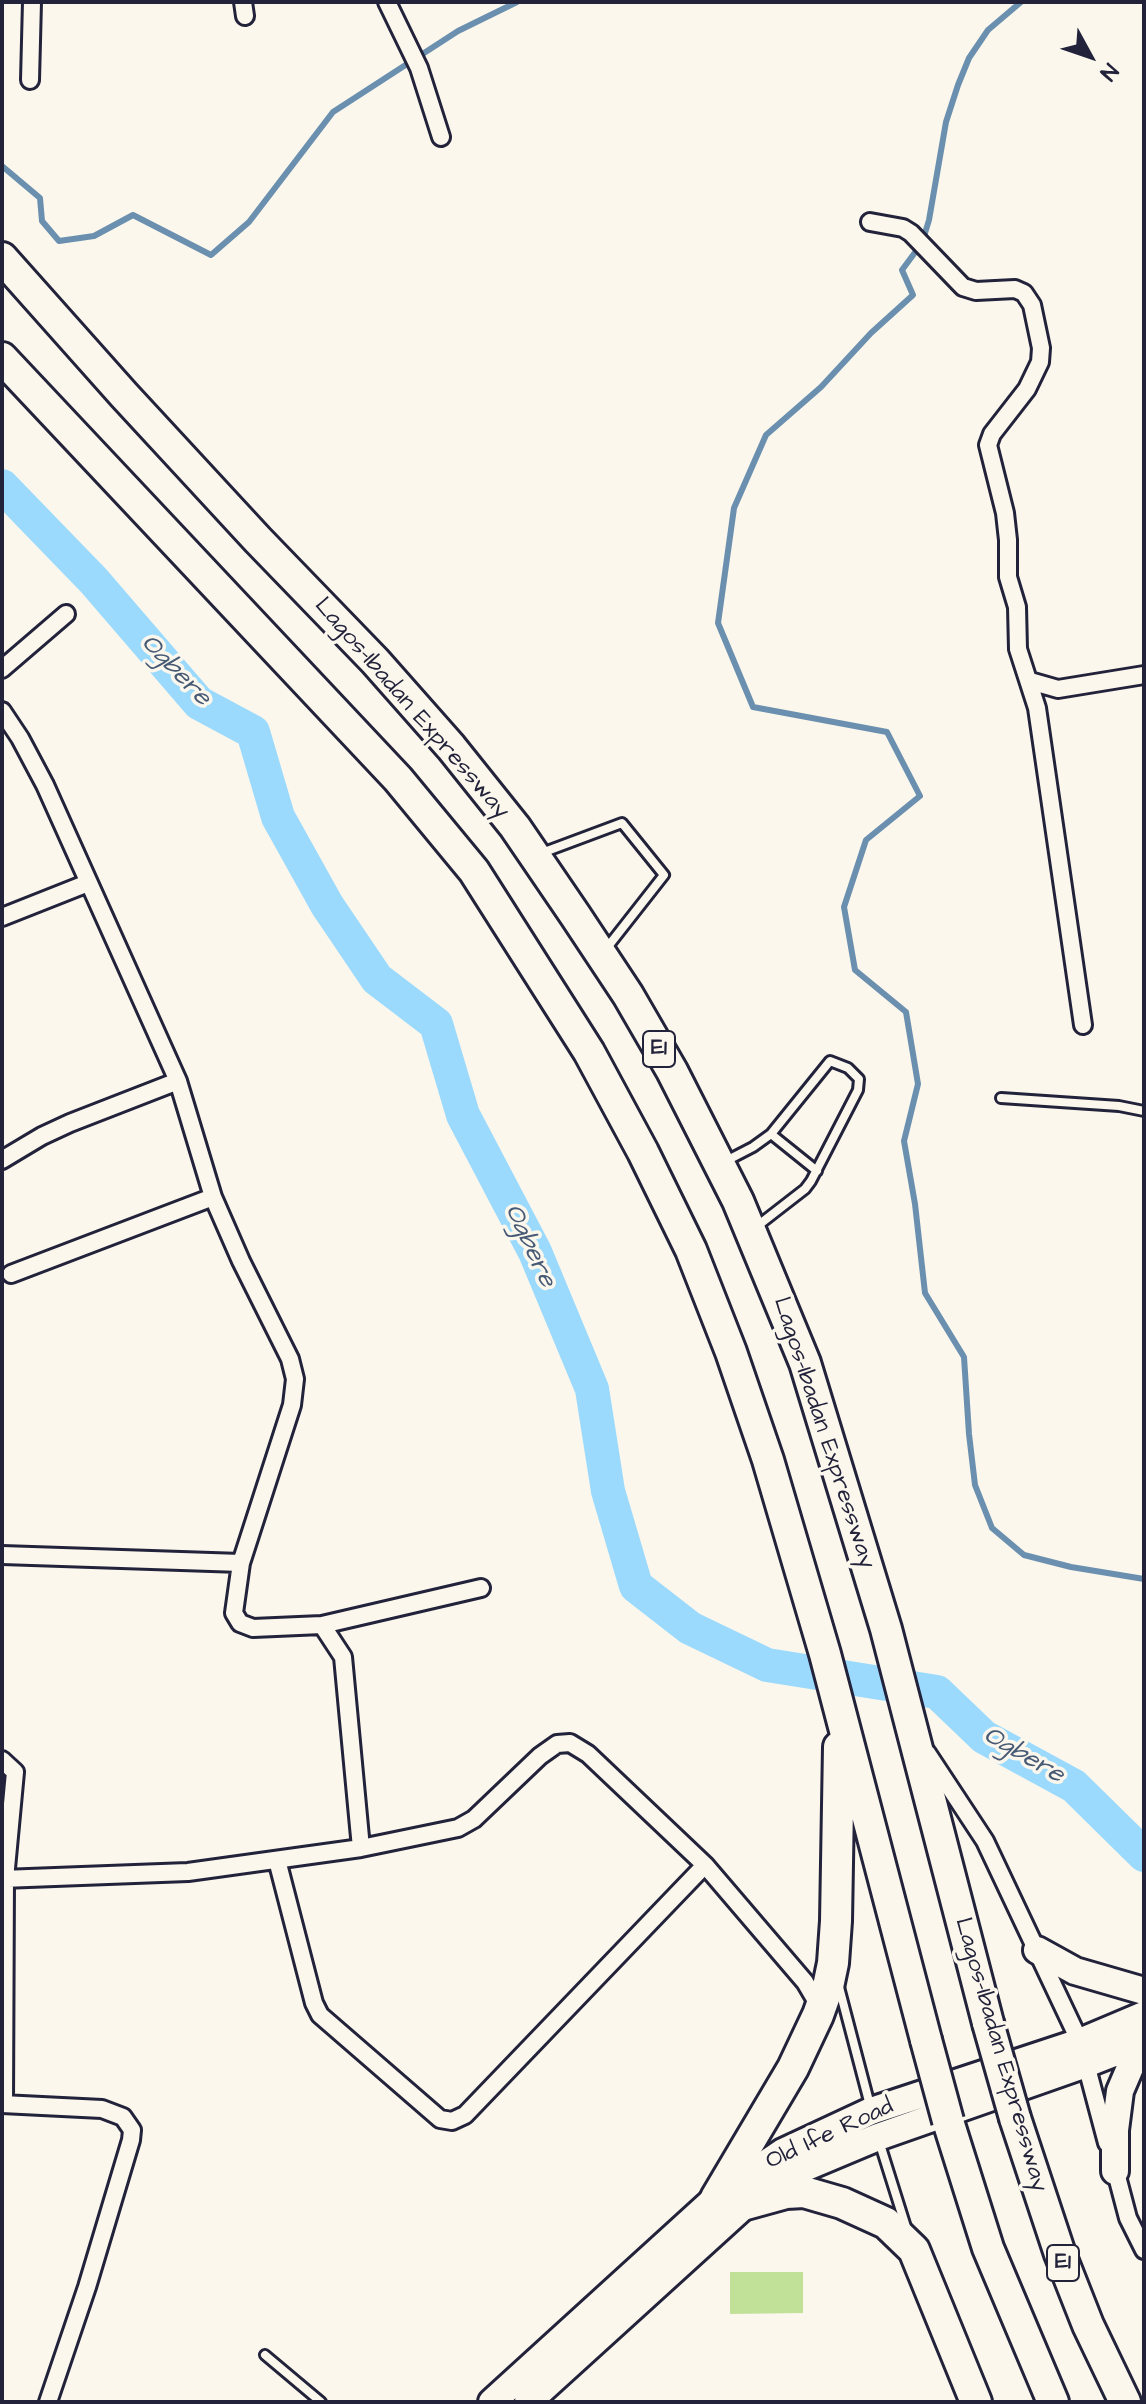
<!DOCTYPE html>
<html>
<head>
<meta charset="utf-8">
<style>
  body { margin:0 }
  #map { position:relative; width:1146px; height:2404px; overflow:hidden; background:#fbf7ec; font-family:"Architects Daughter",sans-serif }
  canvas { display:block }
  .frame { position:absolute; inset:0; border:4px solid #22223b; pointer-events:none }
  .north { position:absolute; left:1050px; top:16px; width:80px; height:80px; -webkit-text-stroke:6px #fbf7ec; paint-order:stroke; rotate:130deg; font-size:22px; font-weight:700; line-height:32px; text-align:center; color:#22223b }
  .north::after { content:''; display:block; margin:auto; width:28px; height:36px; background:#22223b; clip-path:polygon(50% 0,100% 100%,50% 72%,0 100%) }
</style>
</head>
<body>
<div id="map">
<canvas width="1146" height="2404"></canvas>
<div class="frame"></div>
<div class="north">N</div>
</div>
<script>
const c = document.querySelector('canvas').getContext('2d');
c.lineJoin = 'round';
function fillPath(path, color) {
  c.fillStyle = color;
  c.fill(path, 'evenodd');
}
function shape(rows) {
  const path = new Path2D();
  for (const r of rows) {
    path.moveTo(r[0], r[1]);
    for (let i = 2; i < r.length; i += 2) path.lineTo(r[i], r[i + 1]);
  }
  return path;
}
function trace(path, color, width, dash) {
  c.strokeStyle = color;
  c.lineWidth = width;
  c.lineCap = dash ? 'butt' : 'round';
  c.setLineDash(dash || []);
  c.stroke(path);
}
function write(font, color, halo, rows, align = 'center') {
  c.font = font + ' "Architects Daughter",sans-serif';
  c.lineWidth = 7;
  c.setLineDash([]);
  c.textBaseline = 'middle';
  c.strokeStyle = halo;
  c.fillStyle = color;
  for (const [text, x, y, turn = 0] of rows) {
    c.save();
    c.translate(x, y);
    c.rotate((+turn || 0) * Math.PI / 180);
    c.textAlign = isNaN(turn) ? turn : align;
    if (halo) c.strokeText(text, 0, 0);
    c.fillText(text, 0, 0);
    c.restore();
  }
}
fillPath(shape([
  [730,2272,803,2272,803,2313,730,2314]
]), '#c1e199');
trace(shape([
  [1021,2,988,30,969,58,958,85,946,122,929,220,922,243,902,270,913,295,871,333,821,387,766,435,734,508,718,623,753,707,887,732,920,796,866,840,844,907,855,970,906,1012,918,1084,904,1141,915,1204,925,1293,964,1357,969,1434,975,1485,992,1528,1024,1555,1071,1567,1144,1579],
  [2,166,40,198,42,221,59,241,94,236,133,215,211,255,249,222,333,112,458,31,517,2]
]), '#6b90af', 6);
trace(shape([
  [2,486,94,581,199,703,253,732,278,817,327,905,377,979,436,1024,463,1115,535,1252,592,1389,608,1491,636,1586,690,1628,767,1665,937,1692,984,1737,1074,1786,1144,1855]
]), '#9bdafd', 34);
const lane = shape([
  [539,854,622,823,664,875,606,949],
  [1001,1098,1119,1106,1144,1111],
  [771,1134,817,1171],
  [724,1162,753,1147,771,1134,830,1061,848,1068,859,1079,858,1090,811,1181,805,1189,756,1227],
  [839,1987,871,2109],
  [879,2141,906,2227],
  [265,2355,321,2402]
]);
const street = shape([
  [243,2,245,16],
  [387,2,419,68,441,137],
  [30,80,32,2],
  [870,222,903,228,911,233,963,287,976,291,1015,289,1024,293,1032,305,1041,348,1040,362,1027,389,992,434,988,445,1005,513,1008,540,1008,577,1017,607,1018,649,1037,708,1083,1025],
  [2,669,66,614],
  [1030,681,1058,689,1144,675],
  [2,711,20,738,45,785,178,1081,213,1197,241,1261,290,1359,295,1379,292,1405,241,1563,234,1613,240,1623,253,1628,322,1625,481,1588],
  [2,917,88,883],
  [2,1160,42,1136,70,1123,178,1081],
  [11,1274,213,1197],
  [2,1555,241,1563],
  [322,1625,343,1657,361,1848],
  [927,1753,985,1841,1080,2042],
  [2,1760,15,1772,5,1879,4,2103],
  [277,1860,314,2003,320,2015,440,2119,452,2121,465,2115,705,1865],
  [2,1879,188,1872,361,1848,458,1828,474,1819,540,1756,557,1744,570,1743,588,1754,705,1865,805,1982,815,1999,817,2010],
  [1086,2064,1107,2143],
  [2,2104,102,2109,123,2117,132,2130,131,2140,87,2287,48,2402],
  [1114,2165,1128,2218,1144,2250]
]);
const primary = shape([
  [1037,1950,1075,1971,1144,1991],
  [1115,2171,1115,2130,1120,2091,1141,2042],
  [492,2402,716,2198,783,2152,871,2111,1080,2042,1144,2015],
  [528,2402,746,2204,797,2171,878,2137,1086,2064,1144,2041]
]);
const highway = shape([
  [2,258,124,395,258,540,375,661,451,747,515,827,575,915,628,995,672,1071,738,1201,805,1363,886,1629,988,2023],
  [2,358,398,779,474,871,589,1052,643,1152,691,1250,731,1352,768,1460,825,1654,926,2040],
  [1015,2118,1060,2254,1088,2325,1125,2402],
  [948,2121,988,2248,1053,2402],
  [716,2198,793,2068,818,2015,828,1987,833,1963,836,1921,839,1747],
  [746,2204,786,2193,804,2192,842,2203,886,2223,914,2250,976,2402]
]);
trace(lane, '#22223b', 14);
trace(street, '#22223b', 22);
trace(primary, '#22223b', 32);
trace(highway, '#22223b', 36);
trace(lane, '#fbf7ec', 8);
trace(street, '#fbf7ec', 16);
trace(primary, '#fbf7ec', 26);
trace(highway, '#fbf7ec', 30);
const highwayBridge = shape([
  [988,2023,1015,2118],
  [926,2040,948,2121]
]);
trace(highwayBridge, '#22223b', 36, []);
trace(highwayBridge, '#fbf7ec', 30);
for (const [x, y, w] of [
  [659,1049,32],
  [1063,2263,32]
]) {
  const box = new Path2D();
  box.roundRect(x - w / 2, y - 18, w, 36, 6);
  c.fillStyle = '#fbf7ec';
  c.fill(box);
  trace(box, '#22223b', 2);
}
write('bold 22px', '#22223b', null, [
  ["E1",659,1049],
  ["E1",1063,2263]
]);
write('24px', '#22223b', '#fbf7ec', [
  ["Lagos-Ibadan Expressway",411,709,49],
  ["Lagos-Ibadan Expressway",823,1433,72],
  ["Lagos-Ibadan Expressway",1000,2055,74],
  ["Old Ife Road",830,2135,-25]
]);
write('italic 26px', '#465975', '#fbf7ec', [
  ["Ogbere",175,671,46],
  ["Ogbere",529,1246,65],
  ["Ogbere",1023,1756,30]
]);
</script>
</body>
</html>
